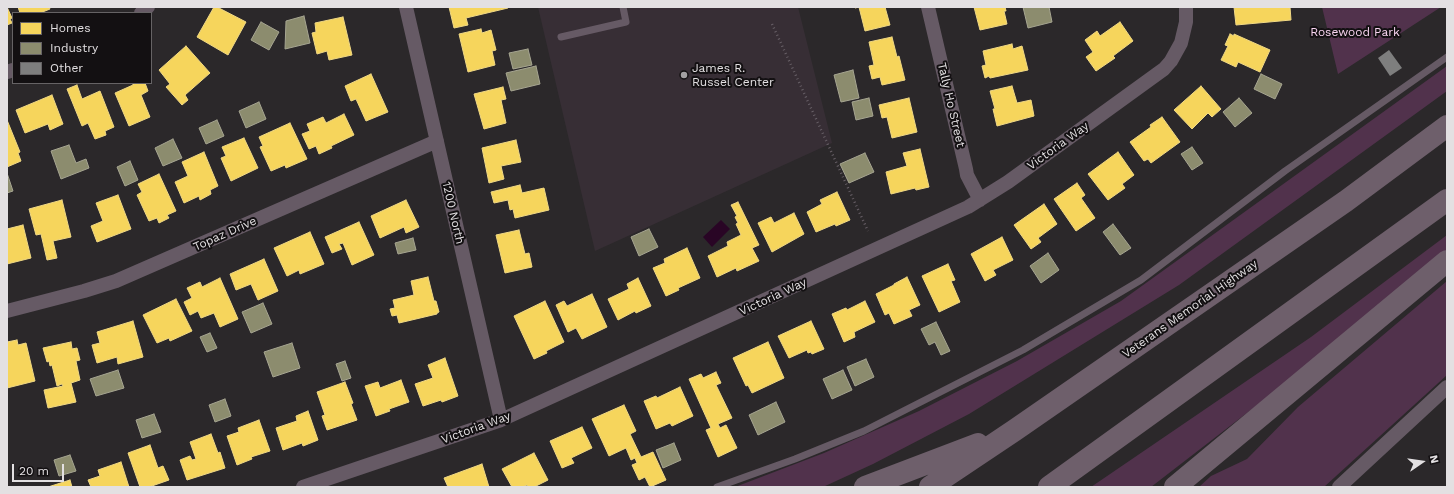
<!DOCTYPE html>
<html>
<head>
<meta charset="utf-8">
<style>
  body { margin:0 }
  #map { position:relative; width:1454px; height:494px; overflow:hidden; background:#2b282a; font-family:"Work Sans",sans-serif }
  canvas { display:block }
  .frame { position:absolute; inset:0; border:8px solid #e3e0e2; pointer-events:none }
  .legend { position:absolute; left:12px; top:12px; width:140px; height:72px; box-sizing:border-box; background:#131012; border:1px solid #666365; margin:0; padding:5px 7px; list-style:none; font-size:12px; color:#e3e0e2 }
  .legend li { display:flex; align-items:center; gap:8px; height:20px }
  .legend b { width:20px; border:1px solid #666365 }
  .north { position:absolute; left:1402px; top:442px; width:40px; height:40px; -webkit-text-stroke:3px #131012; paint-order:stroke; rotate:77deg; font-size:11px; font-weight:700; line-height:16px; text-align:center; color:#e3e0e2 }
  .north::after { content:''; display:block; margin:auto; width:14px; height:18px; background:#e3e0e2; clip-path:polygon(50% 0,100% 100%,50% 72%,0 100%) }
  .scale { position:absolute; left:12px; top:464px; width:52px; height:18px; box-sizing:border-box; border:2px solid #e3e0e2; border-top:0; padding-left:5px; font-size:12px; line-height:14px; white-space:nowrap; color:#e3e0e2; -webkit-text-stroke:3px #131012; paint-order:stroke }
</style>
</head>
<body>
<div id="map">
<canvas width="1454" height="494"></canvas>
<div class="frame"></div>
<ul class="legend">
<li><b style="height:11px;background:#f6d55c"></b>Homes</li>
<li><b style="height:11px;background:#8c8c6e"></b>Industry</li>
<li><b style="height:11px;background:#7e7e7e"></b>Other</li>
</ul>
<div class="north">N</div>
<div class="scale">20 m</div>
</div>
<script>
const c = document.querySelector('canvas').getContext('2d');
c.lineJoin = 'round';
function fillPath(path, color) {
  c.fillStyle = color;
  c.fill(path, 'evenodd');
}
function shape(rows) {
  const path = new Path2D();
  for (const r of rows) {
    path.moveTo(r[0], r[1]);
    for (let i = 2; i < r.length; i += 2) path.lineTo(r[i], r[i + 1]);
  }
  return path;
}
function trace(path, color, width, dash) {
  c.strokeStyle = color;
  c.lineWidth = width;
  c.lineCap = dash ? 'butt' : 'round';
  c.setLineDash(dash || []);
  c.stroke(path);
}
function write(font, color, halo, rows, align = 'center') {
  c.font = font + ' "Work Sans",sans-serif';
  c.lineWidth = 4;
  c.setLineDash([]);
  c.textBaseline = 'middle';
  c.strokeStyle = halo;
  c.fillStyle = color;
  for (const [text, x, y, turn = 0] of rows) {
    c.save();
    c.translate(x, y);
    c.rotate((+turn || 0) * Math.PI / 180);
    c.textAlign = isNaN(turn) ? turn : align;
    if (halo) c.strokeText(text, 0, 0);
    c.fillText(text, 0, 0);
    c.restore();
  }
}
fillPath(shape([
  [538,7,798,7,832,143,595,251]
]), '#372e35');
fillPath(shape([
  [1322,7,1441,7,1338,74],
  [1447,66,1447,91,1179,285,969,414,873,464,823,487,735,487,824,453,919,411,1017,361,1121,301],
  [1447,235,1447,251,1265,399,1151,487,1091,487,1311,337],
  [1447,281,1447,375,1324,487,1199,487,1211,476,1247,459,1298,407]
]), '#51324c');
fillPath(shape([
  [721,220,730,229,712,247,703,237]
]), '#290525');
const homes = shape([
  [7,7,12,18,10,19,12,23,7,25,7,7],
  [18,7,49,7,50,9,40,13,20,13,18,7],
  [214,7,217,7,246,22,228,55,197,37,214,7],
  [449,7,508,7,508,8,466,18,468,25,454,28,449,7],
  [854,7,885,7,890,25,865,31,859,7,855,8,854,7],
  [974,7,1005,7,1006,11,1004,11,1007,24,980,30,974,7],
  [1234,7,1290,7,1291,20,1236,25,1234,7],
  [343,17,352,55,329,60,327,51,317,54,312,33,316,32,315,23,343,17],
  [1120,22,1133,41,1113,56,1115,58,1096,71,1086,57,1093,52,1085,40,1097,31,1100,36,1120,22],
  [481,29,482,33,491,30,496,50,492,51,495,65,468,72,459,34,481,29],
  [1230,34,1234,36,1234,34,1270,50,1260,72,1238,62,1236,67,1221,60,1228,46,1225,45,1230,34],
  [892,37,897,57,899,56,905,80,882,85,880,77,872,79,869,66,874,65,869,42,892,37],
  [1012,44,1013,49,1022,46,1028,70,990,78,989,76,985,78,982,66,986,65,983,51,1012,44],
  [186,46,210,73,185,95,188,100,182,105,166,87,170,84,159,70,186,46],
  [371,74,388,112,366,121,356,99,351,101,345,86,371,74],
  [133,83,145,83,148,91,141,95,150,117,129,126,115,93,133,85,133,83],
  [77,85,82,99,100,91,114,127,105,131,106,135,95,139,88,123,82,126,67,89,77,85],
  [1012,86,1017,103,1031,100,1034,116,997,126,993,109,995,109,990,91,1012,86],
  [1201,86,1221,109,1212,117,1208,113,1192,129,1174,110,1201,86],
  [503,87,506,99,501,100,506,123,484,129,474,94,503,87],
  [52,95,63,124,50,130,48,124,25,133,16,110,52,95],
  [909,98,917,132,892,138,887,117,882,118,879,105,909,98],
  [344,114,354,135,331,146,332,148,319,154,316,146,309,149,302,134,310,131,307,124,323,117,326,123,344,114],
  [1162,117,1180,142,1151,163,1148,159,1144,161,1130,142,1151,127,1150,125,1162,117],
  [7,120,20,152,18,153,21,161,7,167,7,120],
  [290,123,307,159,286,168,285,165,271,171,260,147,263,146,259,137,290,123],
  [244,138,258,168,231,181,221,158,226,156,222,147,244,138],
  [516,140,521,162,501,166,504,179,489,183,482,148,516,140],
  [920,149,929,187,916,190,915,188,891,194,886,172,907,166,903,153,920,149],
  [204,152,218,186,210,190,211,194,200,200,199,196,184,203,175,182,188,176,182,162,204,152],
  [1118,152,1134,175,1122,184,1125,188,1108,200,1088,174,1118,152],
  [159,174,176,211,167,215,169,218,159,223,157,218,149,221,137,195,142,192,138,184,159,174],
  [1077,183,1085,195,1081,198,1095,218,1076,231,1054,199,1077,183],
  [520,185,522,193,544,188,549,210,515,218,513,209,510,210,508,200,494,203,491,192,520,185],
  [837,192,850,220,836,226,835,224,816,232,807,212,822,204,820,200,837,192],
  [118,195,131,229,97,242,91,226,103,221,96,203,118,195],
  [62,200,71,237,53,241,57,258,47,260,41,234,36,235,29,209,62,200],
  [406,200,419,227,406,233,404,227,380,238,371,216,406,200],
  [738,202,759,245,752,248,759,261,737,271,736,268,717,277,708,256,728,246,727,242,741,235,736,224,738,223,735,217,737,216,731,205,738,202],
  [1044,204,1057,224,1038,238,1041,242,1031,249,1014,225,1044,204],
  [794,213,804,234,772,252,758,223,771,217,774,223,794,213],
  [359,222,374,255,352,265,343,243,339,244,342,249,332,253,325,237,359,222],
  [23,225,31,258,7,264,7,229,23,225],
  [519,230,525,254,529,253,532,267,505,273,496,235,519,230],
  [310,232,324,264,300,274,299,270,287,276,274,248,310,232],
  [1002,237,1013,260,993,270,996,275,985,281,971,254,1002,237],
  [687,248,700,278,678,288,679,290,666,296,653,268,665,263,664,259,687,248],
  [264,259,278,291,258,300,251,284,236,290,230,274,264,259],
  [948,264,955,280,951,281,960,302,939,312,922,276,948,264],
  [428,277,434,301,436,301,439,312,437,313,437,314,399,323,397,315,392,316,390,309,395,308,393,300,414,295,411,281,428,277],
  [907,277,920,305,909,310,912,316,894,324,889,313,885,315,876,294,894,285,894,284,907,277],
  [220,278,238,319,220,327,214,313,201,318,198,311,190,315,184,302,192,298,187,288,200,282,202,287,220,278],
  [638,278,651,306,636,313,635,311,618,320,608,299,629,289,627,284,638,278],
  [592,294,607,327,582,339,576,328,568,332,556,305,564,301,567,306,592,294],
  [176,299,192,331,170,341,169,338,157,343,143,315,176,299],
  [545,301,564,342,546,351,547,353,534,359,514,316,545,301],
  [865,301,875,322,854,332,855,337,844,342,832,314,846,308,847,310,865,301],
  [133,321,143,357,118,364,117,357,97,363,92,345,100,343,97,332,133,321],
  [811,321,824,349,812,354,811,352,808,353,807,350,789,358,778,336,811,321],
  [17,340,18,345,26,343,35,381,7,388,7,342,17,340],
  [71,342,72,349,77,348,80,360,76,361,80,380,71,383,76,402,48,408,44,390,63,386,62,384,57,386,52,365,50,366,49,361,47,362,43,348,71,342],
  [768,342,784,378,752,393,748,385,746,386,733,358,768,342],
  [445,358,458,396,442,402,441,400,423,406,415,384,433,378,428,365,445,358],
  [716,372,721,383,716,385,732,418,718,424,720,428,726,425,737,448,718,457,706,430,711,428,689,379,701,374,703,378,716,372],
  [401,380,409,402,389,409,390,411,376,416,365,386,378,382,380,388,401,380],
  [345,382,353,403,351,404,357,420,327,430,322,416,325,415,317,392,345,382],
  [680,387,693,416,672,426,670,423,656,429,644,401,656,396,657,398,680,387],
  [624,405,636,431,630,434,641,457,653,452,666,480,650,487,645,477,639,480,632,465,637,463,635,458,631,460,626,448,609,456,592,419,624,405],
  [308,411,318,440,303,446,302,443,283,450,276,428,297,421,296,416,308,411],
  [259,420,270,451,251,457,252,459,237,465,227,436,239,432,238,428,259,420],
  [582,427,592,448,571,458,574,463,562,468,550,441,582,427],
  [211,434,218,453,220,452,225,468,187,480,180,460,190,456,192,460,196,459,190,442,211,434],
  [150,445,158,468,163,466,169,480,149,487,140,487,128,453,150,445],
  [534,453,548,480,534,487,528,487,527,485,522,487,512,487,502,469,534,453],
  [121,462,129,487,91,487,88,480,100,476,98,470,121,462],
  [482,464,489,487,448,487,444,478,482,464],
  [70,480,72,487,48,487,70,480]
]);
fillPath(homes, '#f6d55c');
trace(homes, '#f0d884', 1);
const industry = shape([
  [1023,7,1049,7,1052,22,1028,28,1023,7],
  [304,16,310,43,285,49,286,21,304,16],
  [261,22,279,32,269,50,251,40,261,22],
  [528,49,532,65,513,69,509,53,528,49],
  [536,66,540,84,511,91,506,73,536,66],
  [853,70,859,98,841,102,834,75,853,70],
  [1261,74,1282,84,1275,99,1254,89,1261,74],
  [869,98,873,116,856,120,852,102,869,98],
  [1239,98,1252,113,1235,127,1223,112,1239,98],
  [259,102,266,119,246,128,239,111,259,102],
  [217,120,224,136,206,144,199,128,217,120],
  [173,139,182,158,163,166,155,148,173,139],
  [69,145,76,163,86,159,89,168,61,179,51,151,69,145],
  [1192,147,1203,163,1192,170,1181,154,1192,147],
  [865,153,874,172,849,183,840,164,865,153],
  [130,161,138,180,125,186,117,167,130,161],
  [7,173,13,191,7,193,7,173],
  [1113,224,1131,248,1120,255,1103,232,1113,224],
  [649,229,658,247,639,256,631,237,649,229],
  [413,238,416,250,398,254,395,243,413,238],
  [1048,253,1059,270,1041,283,1030,266,1048,253],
  [263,303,272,324,251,333,242,312,263,303],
  [936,322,950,351,941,355,935,342,929,345,921,329,936,322],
  [210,333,217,348,207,352,200,337,210,333],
  [292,343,300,368,273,377,264,352,292,343],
  [866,359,874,377,855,386,847,367,866,359],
  [345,361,351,378,342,381,336,364,345,361],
  [118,370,124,388,96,396,90,379,118,370],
  [843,370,852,390,832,399,823,379,843,370],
  [225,399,231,416,215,422,209,405,225,399],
  [776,402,785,422,758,435,749,415,776,402],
  [154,414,161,432,142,438,136,420,154,414],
  [674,443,681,460,663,468,656,450,674,443],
  [70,455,76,471,59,476,54,460,70,455]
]);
fillPath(industry, '#8c8c6e');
trace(industry, '#a6a591', 1);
fillPath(shape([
  [1389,50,1402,68,1390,76,1378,58]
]), '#7e7e7e');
trace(shape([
  [772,24,868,231]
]), '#675f66', 2.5, [1, 3]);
trace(shape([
  [561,37,626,22,623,7],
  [717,487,795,459,864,431,1023,350,1141,280,1285,171,1447,57]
]), '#665a65', 7);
trace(shape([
  [406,7,501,420],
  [928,7,966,169,967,175,980,200],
  [141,13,148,7],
  [7,72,13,70],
  [7,311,84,291,116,281,437,141],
  [303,487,501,420,968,207,1008,182,1164,69,1171,61,1181,43,1186,22,1186,7],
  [1339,487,1447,387]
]), '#665a65', 14);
trace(shape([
  [865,487,978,444],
  [930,487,1015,430,1346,201,1447,126],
  [1049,487,1447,200],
  [1175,487,1447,261]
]), '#6e5f6b', 22);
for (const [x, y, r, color] of [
  [684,75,4,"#a3a0a2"]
]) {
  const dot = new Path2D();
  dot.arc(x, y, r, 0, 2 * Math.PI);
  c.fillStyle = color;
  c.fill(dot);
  trace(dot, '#131012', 1.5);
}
write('12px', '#f9d5f1', '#131012', [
  ["Rosewood Park",1355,32]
]);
write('12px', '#e3e0e2', '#131012', [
  ["James R.",692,68],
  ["Russel Center",692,82]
], 'left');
write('12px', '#e3e0e2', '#131012', [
  ["Tally Ho Street",951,105,77],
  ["Victoria Way",1058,146,-36],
  ["1200 North",453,213,77],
  ["Topaz Drive",225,234,-24],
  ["Victoria Way",773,297,-25],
  ["Veterans Memorial Highway",1190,309,-35],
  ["Victoria Way",476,428,-20]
]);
</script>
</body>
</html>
